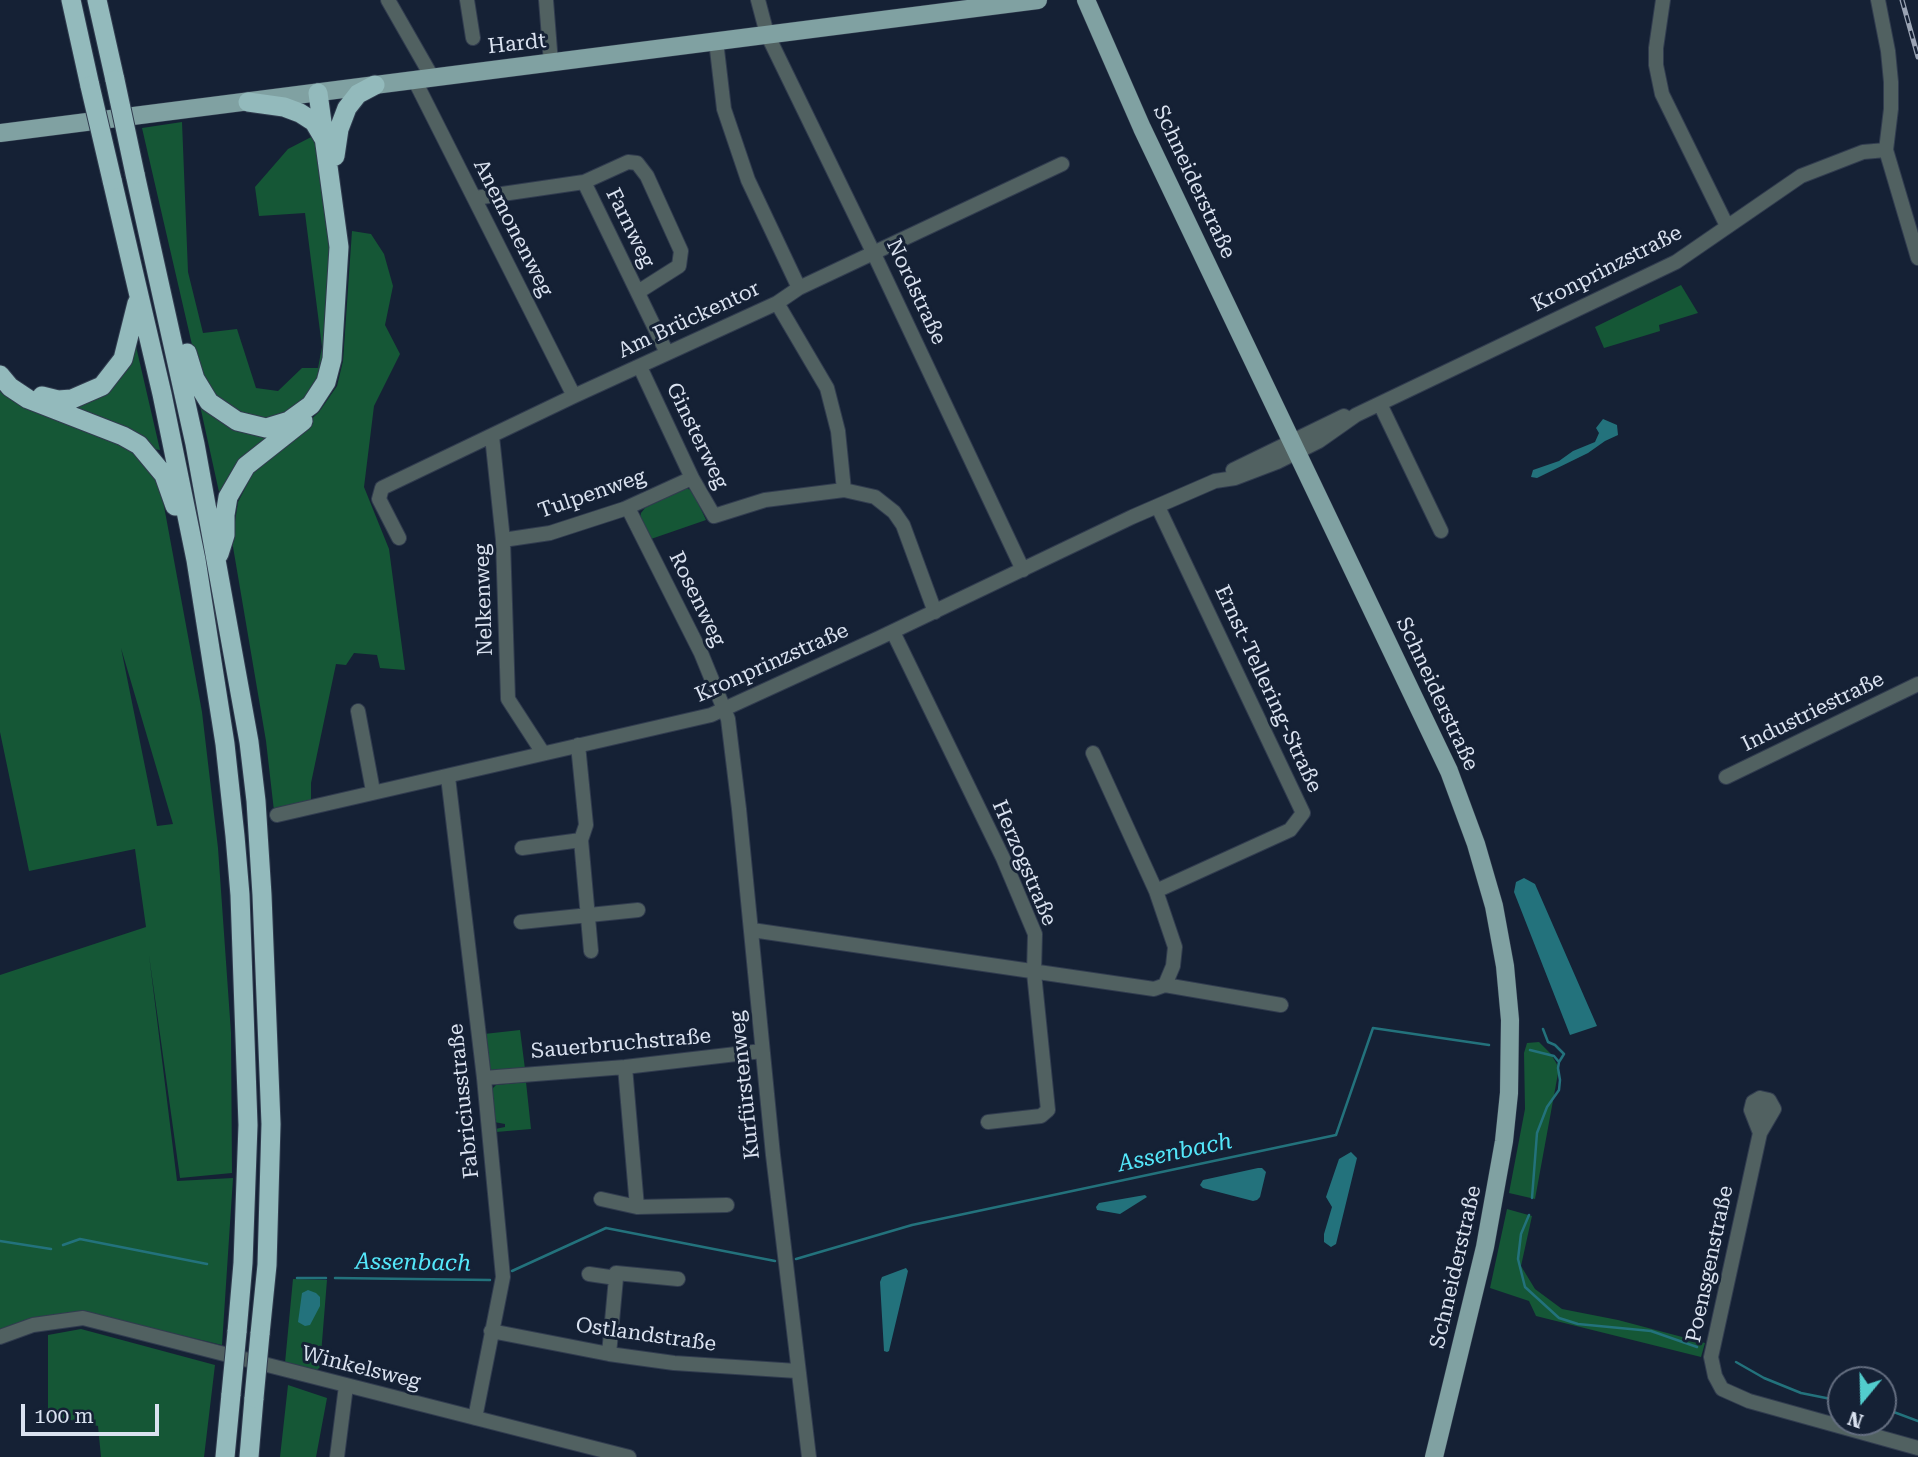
<!DOCTYPE html>
<html>
<head>
<meta charset="utf-8">
<style>
  body { margin:0 }
  #map { position:relative; width:1918px; height:1457px; overflow:hidden; background:#152135; font-family:"Roboto Serif",serif }
  canvas { display:block }
  .north { position:absolute; left:1827px; top:1366px; width:70px; height:70px; box-sizing:border-box; background:#152135; border:2px solid #646e80; border-radius:50%; rotate:199deg; font-size:19px; font-weight:700; line-height:28px; text-align:center; color:#dae2f0 }
  .north::after { content:''; display:block; margin:auto; width:24px; height:32px; background:#52cdcd; clip-path:polygon(50% 0,100% 100%,50% 72%,0 100%) }
  .scale { position:absolute; left:21px; top:1404px; width:138px; height:32px; box-sizing:border-box; border:4px solid #dae2f0; border-top:0; padding-left:9px; font-size:21px; line-height:24px; white-space:nowrap; color:#dae2f0; -webkit-text-stroke:5px #152135; paint-order:stroke }
</style>
</head>
<body>
<div id="map">
<canvas width="1918" height="1457"></canvas>
<div class="north">N</div>
<div class="scale">100 m</div>
</div>
<script>
const c = document.querySelector('canvas').getContext('2d');
c.lineJoin = 'round';
function fillPath(path, color) {
  c.fillStyle = color;
  c.fill(path, 'evenodd');
}
function shape(rows) {
  const path = new Path2D();
  for (const r of rows) {
    path.moveTo(r[0], r[1]);
    for (let i = 2; i < r.length; i += 2) path.lineTo(r[i], r[i + 1]);
  }
  return path;
}
function trace(path, color, width, dash) {
  c.strokeStyle = color;
  c.lineWidth = width;
  c.lineCap = dash ? 'butt' : 'round';
  c.setLineDash(dash || []);
  c.stroke(path);
}
function write(font, color, halo, rows, align = 'center') {
  c.font = font + ' "Roboto Serif",serif';
  c.lineWidth = 6;
  c.setLineDash([]);
  c.textBaseline = 'middle';
  c.strokeStyle = halo;
  c.fillStyle = color;
  for (const [text, x, y, turn = 0] of rows) {
    c.save();
    c.translate(x, y);
    c.rotate((+turn || 0) * Math.PI / 180);
    c.textAlign = isNaN(turn) ? turn : align;
    if (halo) c.strokeText(text, 0, 0);
    c.fillText(text, 0, 0);
    c.restore();
  }
}
fillPath(shape([
  [182,122,188,272,203,333,237,329,256,388,278,391,302,368,318,368,322,347,305,213,259,216,255,187,288,149,317,134,332,246,321,381,305,402,285,416,266,421,239,415,212,397,199,375,142,128],
  [352,231,371,234,384,254,393,286,385,325,400,354,374,406,364,487,389,549,405,670,380,668,377,655,354,653,346,665,336,664,311,783,311,800,274,811,266,741,232,541,238,502,253,473,319,412,337,386,343,361],
  [1681,285,1698,313,1659,325,1660,331,1604,348,1595,327],
  [135,342,160,450,148,448,61,408,75,406],
  [0,379,133,448,159,479,202,712,218,848,231,1033,232,1173,180,1178,149,955,177,1181,233,1178,222,1345,83,1312,0,1332,0,975,146,927,135,849,29,871,0,732],
  [121,648,173,824,157,826],
  [199,401,279,432,221,501],
  [684,488,692,490,706,520,651,539,640,519,641,513,645,508],
  [520,1030,525,1069,491,1070,489,1068,484,1034],
  [1539,1042,1551,1054,1559,1068,1535,1199,1509,1193,1525,1109,1524,1053,1527,1043],
  [526,1082,531,1129,496,1132,495,1129,505,1127,505,1124,494,1122,491,1090,496,1085],
  [1507,1209,1532,1216,1521,1266,1535,1289,1562,1309,1618,1320,1705,1343,1701,1357,1536,1316,1529,1301,1490,1288],
  [293,1279,327,1280,320,1367,316,1371,285,1363],
  [81,1329,215,1365,204,1457,101,1457,98,1426,48,1415,48,1335],
  [288,1385,327,1398,316,1457,280,1457]
]), '#155736');
fillPath(shape([
  [1603,419,1617,425,1618,435,1605,441,1588,453,1537,478,1531,477,1533,470,1559,461,1573,451,1595,442,1599,433,1596,428],
  [1524,878,1535,884,1597,1026,1570,1035,1514,892,1516,882],
  [1351,1152,1357,1158,1336,1244,1331,1247,1324,1242,1324,1234,1332,1207,1326,1197,1339,1159],
  [1258,1168,1262,1168,1266,1172,1260,1197,1257,1200,1253,1201,1203,1188,1200,1185,1203,1180],
  [1145,1195,1147,1197,1120,1214,1097,1210,1096,1207,1099,1203],
  [906,1268,908,1271,889,1351,887,1352,884,1351,880,1282,882,1277],
  [308,1290,316,1293,320,1297,320,1306,310,1325,305,1326,298,1322,302,1293]
]), '#23727c');
trace(shape([
  [1543,1029,1548,1042,1555,1045,1564,1054,1559,1062],
  [1530,1050,1554,1056,1559,1062,1558,1068,1560,1080,1559,1090,1547,1107,1537,1133,1532,1198],
  [1529,1215,1521,1234,1518,1259,1525,1287,1559,1318,1578,1324,1651,1331,1697,1347],
  [0,1241,51,1249],
  [63,1245,80,1239,207,1264],
  [796,1259,912,1225,1336,1135,1373,1028,1489,1045],
  [512,1271,606,1228,775,1261],
  [297,1278,326,1278],
  [335,1278,490,1280],
  [1736,1362,1764,1378,1801,1393,1841,1401],
  [1883,1408,1918,1421]
]), '#23727c', 2.5);
const minor = shape([
  [388,0,432,77],
  [467,0,473,38],
  [546,0,551,63],
  [758,0,767,34,874,254,1023,570],
  [1663,0,1656,48,1656,65,1662,94,1727,226],
  [1878,0,1888,51,1891,82,1891,109,1886,150,1918,258],
  [716,41,724,109,748,180,799,288],
  [414,79,574,396],
  [584,182,628,162,637,163,647,176,681,251,679,266,638,292],
  [475,198,584,182,667,353],
  [777,303,827,388,838,431,844,490],
  [640,367,692,478,714,516,765,500,844,490,875,497,894,512,903,525,935,612],
  [1380,404,1441,531],
  [492,436,503,540,508,699,543,753],
  [1233,470,1344,416],
  [628,508,701,653,728,719,739,809,773,1155,809,1457],
  [399,538,379,499,382,488,574,396,777,303,799,288,1062,164],
  [503,540,550,533,624,509,692,478],
  [893,632,1003,858,1035,934,1034,973,1048,1110,1041,1116,988,1122],
  [358,711,373,791],
  [578,745,586,825,581,840,591,951],
  [1093,753,1156,891,1290,830,1303,813,1158,507],
  [448,777,484,1078,503,1277,475,1418],
  [1726,777,1918,684],
  [277,815,711,715,879,638,1132,517,1215,481,1235,478,1277,462,1319,441,1356,415,1676,262,1801,176,1863,152,1886,150],
  [522,848,581,840],
  [521,922,638,910],
  [752,930,1154,989,1165,985,1173,966,1175,947,1156,891],
  [1165,985,1281,1005],
  [625,1067,637,1207],
  [484,1078,625,1067,762,1051],
  [1760,1098,1769,1100,1774,1109,1760,1133,1751,1110,1753,1102,1760,1098],
  [1762,1111,1760,1133,1711,1357,1715,1376,1722,1389,1749,1401,1918,1448],
  [601,1199,637,1207,727,1205],
  [589,1274,616,1278,609,1354],
  [616,1278,616,1273,678,1279],
  [491,1331,609,1354,674,1363,797,1371],
  [0,1337,33,1325,83,1318,629,1457],
  [337,1457,346,1386]
]);
const major = shape([
  [1086,0,1142,128,1449,771,1476,844,1494,906,1505,966,1510,1020,1509,1093,1504,1141,1485,1247,1434,1457],
  [0,133,1038,0]
]);
const highway = shape([
  [71,0,90,86],
  [97,0,115,80],
  [248,102,284,107,300,113,314,122,324,139],
  [335,156,339,129,347,108,358,94,375,85],
  [135,174,195,444,249,742,256,801,262,895,271,1124,267,1265,260,1334],
  [112,180,162,394,196,560,225,744,235,836,240,895,248,1125,243,1263,237,1332],
  [187,353,195,379,209,402,237,421,266,428,289,421,311,405,326,382,332,359,339,247,318,93],
  [0,375,10,387,28,399,123,436,139,445,164,475,175,506],
  [42,396,58,400,72,399,102,386,123,359,137,303],
  [219,554,225,535,225,515,228,497,246,466,303,421],
  [225,1457,231,1394],
  [249,1457,254,1398]
]);
trace(minor, '#313c4f', 16);
trace(major, '#313c4f', 19);
trace(highway, '#313c4f', 21);
trace(minor, '#516161', 14);
trace(major, '#80a1a2', 18);
trace(highway, '#93babc', 19);
const rail = shape([
  [1902,0,1918,57]
]);
trace(rail, '#9aa4b4', 5);
trace(rail, '#152135', 2.5, [8]);
const highwayBridge = shape([
  [115,80,135,174],
  [90,86,112,180],
  [231,1394,237,1332],
  [254,1398,260,1334]
]);
trace(highwayBridge, '#313c4f', 21, []);
trace(highwayBridge, '#93babc', 19);
write('21px', '#dae2f0', '#152135', [
  ["Hardt",517,44,-6],
  ["Schneiderstraße",1194,182,65],
  ["Anemonenweg",513,228,63],
  ["Farnweg",630,228,64],
  ["Kronprinzstraße",1607,269,-27],
  ["Nordstraße",916,292,65],
  ["Am Brückentor",689,320,-25],
  ["Ginsterweg",697,436,64],
  ["Tulpenweg",592,494,-19],
  ["Rosenweg",697,599,64],
  ["Nelkenweg",484,600,-92],
  ["Kronprinzstraße",772,663,-24],
  ["Ernst-Tellering-Straße",1268,689,65],
  ["Schneiderstraße",1437,694,65],
  ["Industriestraße",1813,712,-26],
  ["Herzogstraße",1024,863,67],
  ["Sauerbruchstraße",621,1044,-5],
  ["Kurfürstenweg",745,1085,-96],
  ["Fabriciusstraße",464,1101,-96],
  ["Poensgenstraße",1710,1264,-78],
  ["Schneiderstraße",1456,1267,-77],
  ["Ostlandstraße",646,1335,8],
  ["Winkelsweg",361,1368,14]
]);
write('italic 23px', '#54e7fa', '#152135', [
  ["Assenbach",1175,1153,-12],
  ["Assenbach",413,1263,1]
]);
</script>
</body>
</html>
